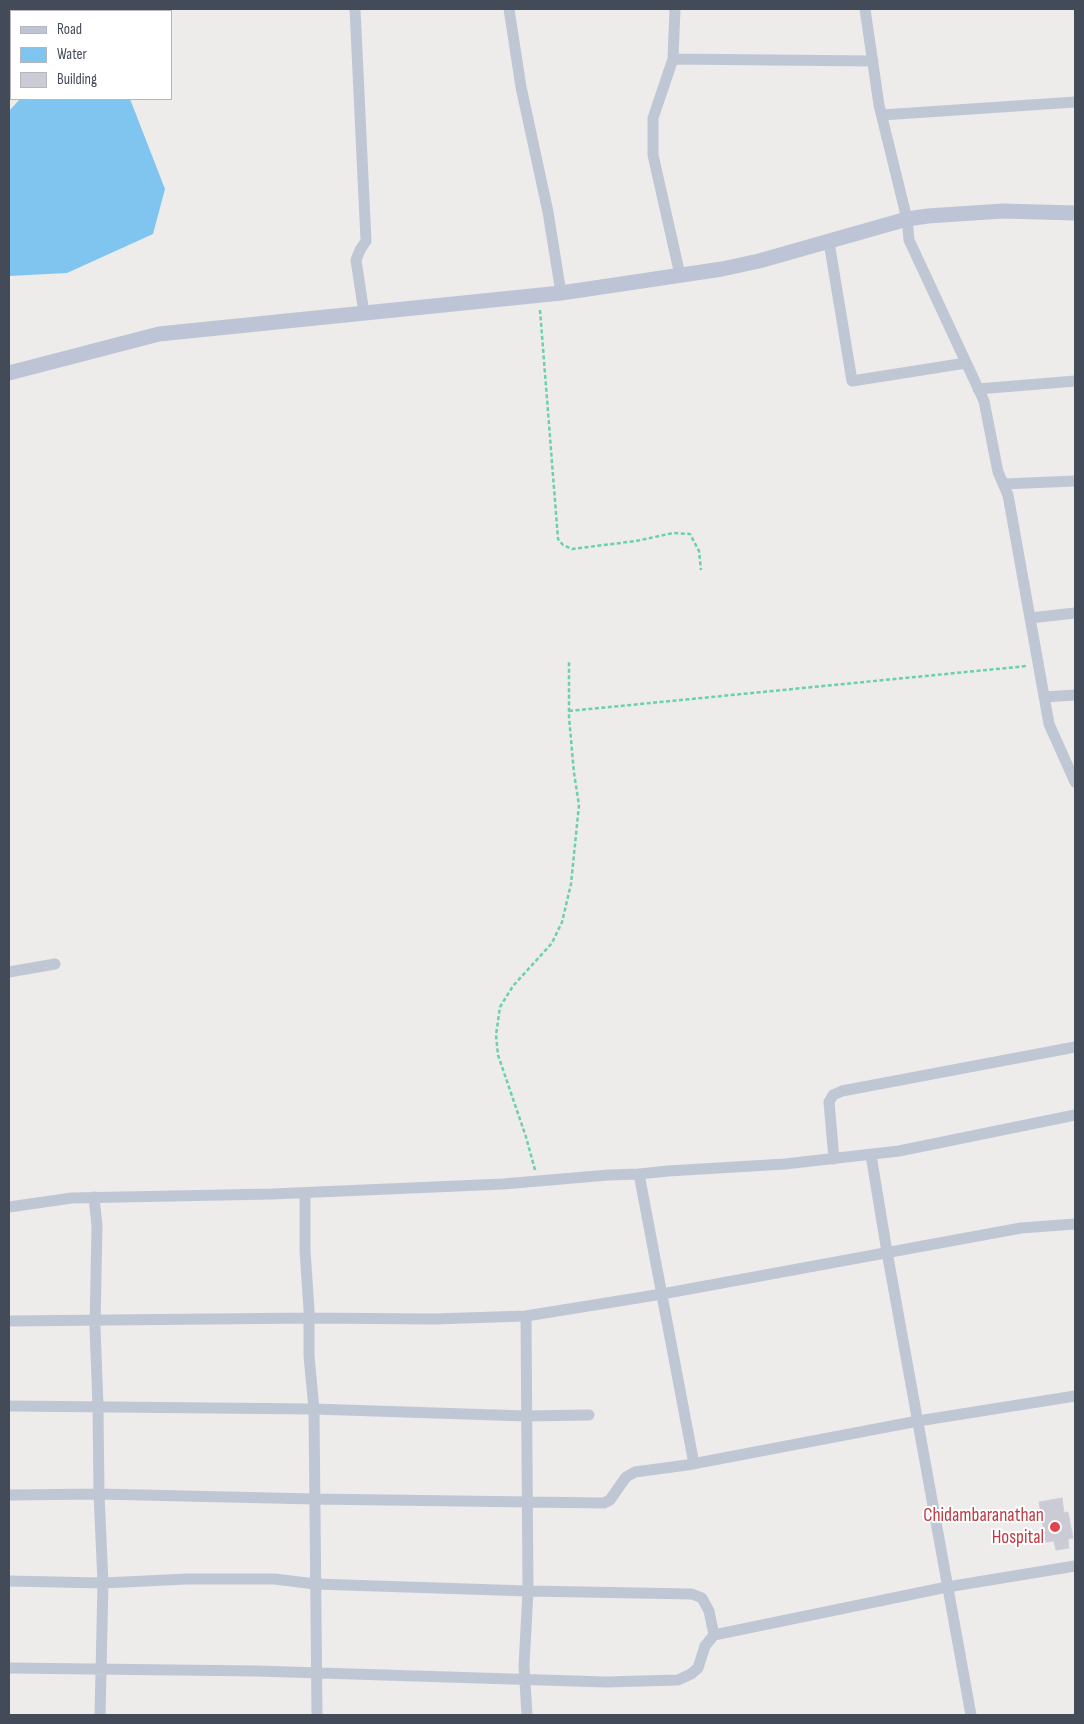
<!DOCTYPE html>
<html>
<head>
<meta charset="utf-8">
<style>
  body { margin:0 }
  #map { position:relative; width:1084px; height:1724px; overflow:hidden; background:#eeebeb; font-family:"Sofia Sans Condensed",sans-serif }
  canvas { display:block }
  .frame { position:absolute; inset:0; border:10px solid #434b59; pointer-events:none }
  .legend { position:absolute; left:10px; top:10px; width:162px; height:90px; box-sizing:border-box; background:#fff; border:1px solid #b4b7bd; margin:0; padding:6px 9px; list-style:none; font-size:15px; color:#434b59 }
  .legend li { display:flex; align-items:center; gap:10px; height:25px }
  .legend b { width:25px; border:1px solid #b4b7bd }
</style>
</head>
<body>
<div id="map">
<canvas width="1084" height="1724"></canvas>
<div class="frame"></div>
<ul class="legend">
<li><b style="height:6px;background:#bcc4d6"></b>Road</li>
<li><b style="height:14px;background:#7fc5f0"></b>Water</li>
<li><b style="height:14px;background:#cacbd4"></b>Building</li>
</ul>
</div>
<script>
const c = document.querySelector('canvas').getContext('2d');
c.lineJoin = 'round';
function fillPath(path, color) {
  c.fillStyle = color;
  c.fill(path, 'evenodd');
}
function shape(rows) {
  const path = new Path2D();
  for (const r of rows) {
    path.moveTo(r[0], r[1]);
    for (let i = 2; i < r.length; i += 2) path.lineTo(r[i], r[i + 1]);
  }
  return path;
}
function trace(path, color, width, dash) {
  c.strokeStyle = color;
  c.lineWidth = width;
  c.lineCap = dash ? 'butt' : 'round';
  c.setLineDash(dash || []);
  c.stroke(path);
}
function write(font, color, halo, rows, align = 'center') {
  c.font = font + ' "Sofia Sans Condensed",sans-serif';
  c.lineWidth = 4;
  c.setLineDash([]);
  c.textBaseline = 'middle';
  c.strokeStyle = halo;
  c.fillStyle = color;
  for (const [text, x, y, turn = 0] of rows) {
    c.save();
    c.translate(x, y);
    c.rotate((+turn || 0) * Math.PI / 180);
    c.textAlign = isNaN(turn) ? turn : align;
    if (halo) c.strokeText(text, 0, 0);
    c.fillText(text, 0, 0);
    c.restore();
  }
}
fillPath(shape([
  [20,99,130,99,165,189,153,234,67,273,9,276,9,111]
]), '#7fc5f0');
const building = shape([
  [1062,1498,1064,1513,1068,1512,1073,1538,1068,1539,1069,1548,1056,1550,1054,1541,1046,1542,1039,1502,1062,1498]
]);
fillPath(building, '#cacbd4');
trace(building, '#cecfd8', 1);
trace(shape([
  [540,310,558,539,563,545,572,549,636,541,673,533,690,534,699,551,701,570],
  [569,711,1027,666],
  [535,1170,526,1137,498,1055,496,1035,500,1007,513,986,552,943,562,922,571,884,579,805,574,773,569,717,569,662]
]), '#6bd0af', 2.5, [4, 2.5]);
trace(shape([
  [355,9,366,241,360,250,356,260,364,313],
  [509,9,521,87,548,212,561,293],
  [675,9,673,59,653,118,653,155,680,275],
  [865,9,879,105,907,219,909,240,984,401,998,472,1008,495,1049,724,1075,782],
  [41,11,47,9],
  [9,25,11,24],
  [673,59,873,61],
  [882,115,1075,102],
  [829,242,852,381,966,363],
  [978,389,1075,381],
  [1003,484,1075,481],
  [1030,618,1075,613],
  [1044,697,1075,695],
  [9,972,55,964],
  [871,1155,887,1252,971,1715],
  [834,1159,829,1102,833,1095,842,1091,1075,1047],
  [639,1174,694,1464],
  [305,1193,305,1250,309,1310,309,1356,314,1409,317,1715],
  [94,1197,97,1226,95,1327,98,1406,99,1494,103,1583,100,1715],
  [9,1207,72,1198,272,1194,503,1184,608,1175,639,1174,668,1171,785,1164,899,1151,1075,1115],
  [526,1316,528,1591,524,1666,527,1715],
  [9,1321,309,1318,434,1319,526,1316,662,1294,1021,1228,1075,1224],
  [9,1406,314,1409,526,1416,589,1415],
  [9,1495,99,1494,314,1499,604,1503,610,1500,626,1477,635,1472,687,1465,918,1421,1075,1396],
  [9,1581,103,1583,187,1579,275,1579,315,1584,528,1591,692,1594,702,1598,709,1611,714,1635],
  [9,1668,257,1671,606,1682,678,1680,691,1674,698,1668,705,1646,714,1635,947,1587,1075,1566]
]), '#c0c7d4', 11);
trace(shape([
  [9,373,159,334,561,293,722,269,759,261,907,219,928,216,1003,211,1075,213]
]), '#bcc4d6', 15);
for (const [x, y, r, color] of [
  [1055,1527,6,"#e0444e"]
]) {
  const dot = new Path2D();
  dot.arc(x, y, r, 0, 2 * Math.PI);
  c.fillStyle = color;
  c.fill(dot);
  trace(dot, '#fff', 2);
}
write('19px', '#be3a42', '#fff', [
  ["Chidambaranathan",1044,1516],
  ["Hospital",1044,1538]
], 'right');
</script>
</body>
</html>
